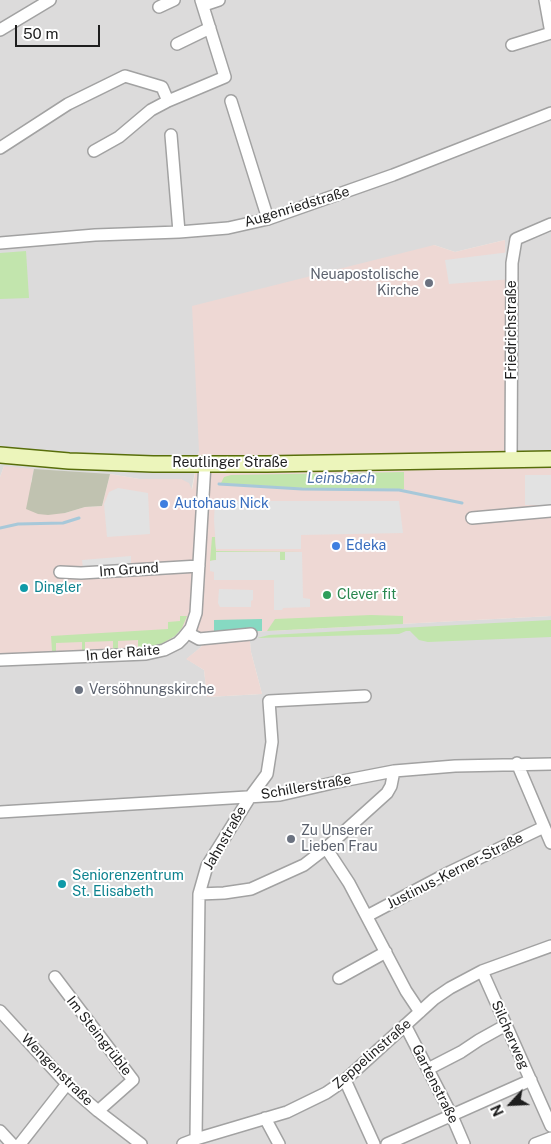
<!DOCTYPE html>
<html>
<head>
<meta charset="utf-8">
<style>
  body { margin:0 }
  #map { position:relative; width:551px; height:1144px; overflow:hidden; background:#eeece4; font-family:"Public Sans",sans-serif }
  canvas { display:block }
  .north { position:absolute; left:486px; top:1079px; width:50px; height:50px; -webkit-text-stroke:4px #fff; paint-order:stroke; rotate:245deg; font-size:14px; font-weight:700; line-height:20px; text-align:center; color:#1e1e1e }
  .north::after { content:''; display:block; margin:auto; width:18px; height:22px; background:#1e1e1e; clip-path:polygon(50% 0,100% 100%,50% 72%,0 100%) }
  .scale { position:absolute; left:15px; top:25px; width:85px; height:22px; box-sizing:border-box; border:2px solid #1e1e1e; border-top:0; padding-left:6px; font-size:15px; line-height:18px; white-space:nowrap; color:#1e1e1e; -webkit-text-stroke:4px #fff; paint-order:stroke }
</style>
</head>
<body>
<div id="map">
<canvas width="551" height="1144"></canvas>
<div class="north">N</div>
<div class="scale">50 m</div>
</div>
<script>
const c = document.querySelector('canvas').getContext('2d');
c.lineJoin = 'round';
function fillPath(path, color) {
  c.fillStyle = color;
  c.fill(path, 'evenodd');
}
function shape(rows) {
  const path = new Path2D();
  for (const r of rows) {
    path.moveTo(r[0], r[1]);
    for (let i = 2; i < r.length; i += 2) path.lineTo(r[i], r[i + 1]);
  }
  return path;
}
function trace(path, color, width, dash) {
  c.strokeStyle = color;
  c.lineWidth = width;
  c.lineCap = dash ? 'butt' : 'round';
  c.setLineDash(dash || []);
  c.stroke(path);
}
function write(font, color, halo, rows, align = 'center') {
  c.font = font + ' "Public Sans",sans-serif';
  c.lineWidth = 4;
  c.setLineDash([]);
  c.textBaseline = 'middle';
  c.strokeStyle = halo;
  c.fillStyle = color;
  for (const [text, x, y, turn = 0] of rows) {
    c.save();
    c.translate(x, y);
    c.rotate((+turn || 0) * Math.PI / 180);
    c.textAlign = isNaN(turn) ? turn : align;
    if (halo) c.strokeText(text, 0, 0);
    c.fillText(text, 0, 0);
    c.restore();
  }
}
fillPath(shape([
  [0,0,551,0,551,455,508,456,505,240,455,252,434,245,199,451,191,492,181,479,139,479,110,474,102,506,4,466,0,477],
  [551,616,551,1144,0,1144,0,654,153,647,175,636,180,630,188,636,203,642,201,647,187,659,204,670,207,697,262,694,251,652,249,632]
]), '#dcdbdb');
fillPath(shape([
  [505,240,508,456,551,456,551,616,249,632,251,652,262,694,207,697,204,670,186,659,201,647,203,643,188,636,180,630,168,641,153,647,0,654,0,477,4,466,34,469,31,482,65,513,85,507,102,506,110,474,139,479,181,479,189,483,192,490,199,451,192,306,434,245,455,252]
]), '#eed8d4');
fillPath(shape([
  [34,469,110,474,102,506,85,507,65,513,48,515,38,514,26,509]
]), '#c0c2b0');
fillPath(shape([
  [26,251,29,298,0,299,0,253],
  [404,472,404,489,302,488,221,483,224,477,231,475],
  [212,537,215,537,216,551,302,552,285,552,285,560,280,560,279,552,216,552,216,560,210,561],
  [371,615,403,616,403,624,267,631,275,619],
  [180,616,187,616,182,628,175,636,161,644,138,648,138,640,118,641,118,649,113,649,113,641,85,642,85,650,82,650,82,642,56,643,56,651,52,651,51,636,168,629,168,622,180,621],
  [551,620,551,637,428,642,419,640,410,631,406,631,399,634,257,638,269,635]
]), '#c2e5ad');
fillPath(shape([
  [262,619,262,631,214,633,214,620]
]), '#86d9c2');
fillPath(shape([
  [510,252,512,279,449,284,445,260],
  [525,475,551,475,551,505,525,505],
  [118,488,148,493,150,534,107,537,104,504,109,492],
  [215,501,399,501,403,533,301,535,301,549,216,549,214,520],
  [216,552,280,552,280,560,285,560,285,552,302,552,303,598,310,599,310,607,283,608,282,610,274,610,274,580,214,580,214,572,210,571,210,561,216,560],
  [131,556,131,565,83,568,82,560],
  [219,589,253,590,253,600,251,601,251,607,220,607,218,603]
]), '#e2e2e2');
trace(shape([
  [219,484,302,489,399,490,462,503],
  [0,528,18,524,63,523,79,518]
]), '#a7c8d9', 3);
const minor = shape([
  [545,0,551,33],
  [204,5,219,0],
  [159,7,174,0],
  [0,30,50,0],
  [177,44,210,28],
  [512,45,551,33],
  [231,101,268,219],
  [171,135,179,232],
  [0,148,68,104,125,76,162,87,168,101,225,77,201,0],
  [94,151,119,137,151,110,168,101],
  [0,243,95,235,179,232,228,228,268,219,393,175,551,113],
  [511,459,512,263,516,239,551,224],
  [472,518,551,511],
  [60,572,81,573,199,566],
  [188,633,199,639,251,634],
  [0,660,146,654,164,650,178,643,183,638,191,628,196,613,205,463],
  [517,763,551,843],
  [0,812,280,795,337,782,394,771,455,766,551,764],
  [326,848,349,883,406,991,420,1012],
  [199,894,224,893,251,889,304,865,326,848,387,793,391,786,394,771],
  [367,916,450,872,544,827],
  [482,971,551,1126],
  [55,977,133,1080,98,1111],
  [339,978,386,952],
  [0,1011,67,1084,98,1111,141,1144],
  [405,1025,452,1116,464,1144],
  [428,1069,461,1052,479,1040,506,1025],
  [345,1080,374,1144],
  [265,1118,279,1144],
  [0,1131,12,1144],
  [196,1139,199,894,207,866,250,797,267,774,272,742,269,701,365,696],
  [20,1144,67,1084],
  [183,1144,196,1139,287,1112,326,1093,345,1080,434,999,450,988,482,971,551,946],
  [387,1144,531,1080],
  [535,1144,551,1138]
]);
const secondary = shape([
  [0,455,69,461,153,464,267,464,551,459]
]);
trace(minor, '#a2a2a2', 14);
trace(secondary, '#586e0b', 18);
trace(minor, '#fff', 11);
trace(secondary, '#ecf5bb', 15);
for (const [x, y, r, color] of [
  [429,283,5,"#6b7280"],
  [164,504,5,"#3f7fe0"],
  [336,546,5,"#3f7fe0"],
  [24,588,5,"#0f9aa8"],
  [327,595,5,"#2e9e5b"],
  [79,690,5,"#6b7280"],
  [291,839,5,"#6b7280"],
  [62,884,5,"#0f9aa8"]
]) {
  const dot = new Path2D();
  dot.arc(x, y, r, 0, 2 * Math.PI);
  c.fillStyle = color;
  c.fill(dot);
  trace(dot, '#fff', 2);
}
write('14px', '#1e1e1e', '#fff', [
  ["Augenriedstraße",297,207,-17],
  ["Friedrichstraße",512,330,-90],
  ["Reutlinger Straße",230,463],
  ["Im Grund",129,570,-4],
  ["In der Raite",123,653,-5],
  ["Schillerstraße",306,787,-10],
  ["Jahnstraße",225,838,-60],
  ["Justinus-Kerner-Straße",455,871,-27],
  ["Silcherweg",510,1035,66],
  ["Im Steingrüble",99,1036,52],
  ["Zeppelinstraße",372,1054,-41],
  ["Wengenstraße",57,1070,45],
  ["Gartenstraße",435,1084,63]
]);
write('14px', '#5b616d', '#fff', [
  ["Neuapostolische",419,275,"right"],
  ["Kirche",419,291,"right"],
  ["Versöhnungskirche",89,690],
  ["Zu Unserer",301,831],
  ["Lieben Frau",301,847]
], 'left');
write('14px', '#366cbe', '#fff', [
  ["Autohaus Nick",174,504],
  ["Edeka",346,546]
], 'left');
write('14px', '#0d838f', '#fff', [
  ["Dingler",34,588],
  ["Seniorenzentrum",72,876],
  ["St. Elisabeth",72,892]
], 'left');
write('14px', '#27864d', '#fff', [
  ["Clever fit",337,595]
], 'left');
write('italic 15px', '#5072a7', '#fff', [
  ["Leinsbach",341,478]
]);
</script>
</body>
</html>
